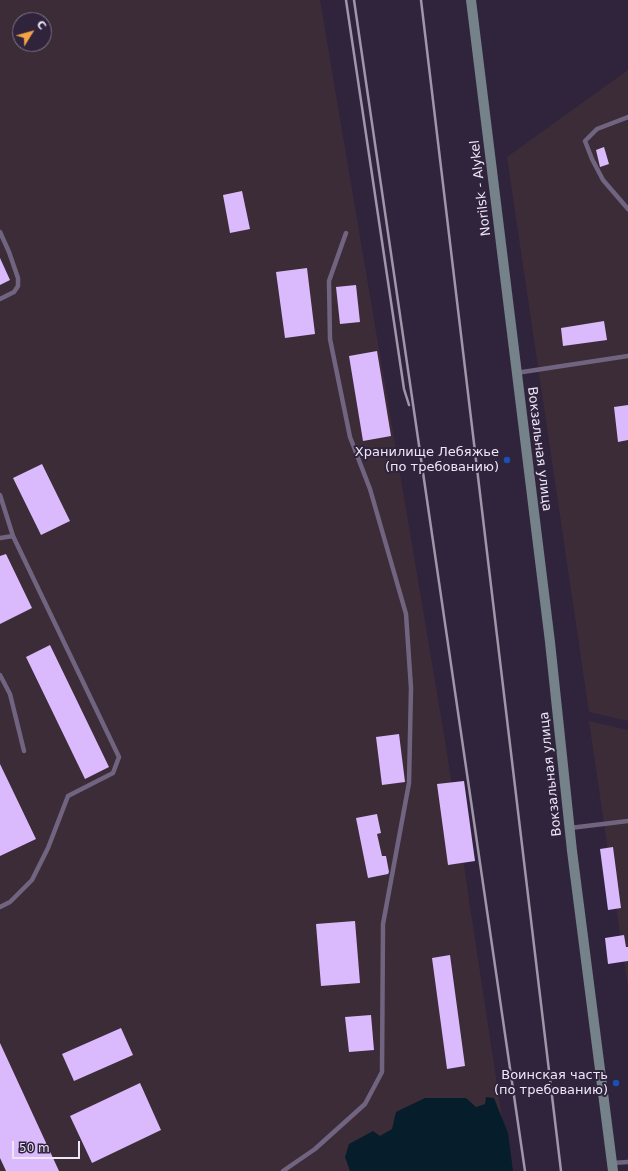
<!DOCTYPE html>
<html>
<head>
<meta charset="utf-8">
<style>
  body { margin:0 }
  #map { position:relative; width:628px; height:1171px; overflow:hidden; background:#30243d; font-family:"DejaVu Sans",sans-serif }
  canvas { display:block }
  .north { position:absolute; left:12px; top:12px; width:40px; height:40px; box-sizing:border-box; background:#30243d; border:1px solid #7c7287; border-radius:50%; rotate:53deg; font-size:11px; font-weight:700; line-height:16px; text-align:center; color:#ede6f6 }
  .north::after { content:''; display:block; margin:auto; width:14px; height:18px; background:#f6a246; clip-path:polygon(50% 0,100% 100%,50% 72%,0 100%) }
  .scale { position:absolute; left:12px; top:1141px; width:68px; height:18px; box-sizing:border-box; border:2px solid #ede6f6; border-top:0; padding-left:5px; font-size:12px; line-height:14px; white-space:nowrap; color:#ede6f6; -webkit-text-stroke:3px #30243d; paint-order:stroke }
</style>
</head>
<body>
<div id="map">
<canvas width="628" height="1171"></canvas>
<div class="north">С</div>
<div class="scale">50 m</div>
</div>
<script>
const c = document.querySelector('canvas').getContext('2d');
c.lineJoin = 'round';
function fillPath(path, color) {
  c.fillStyle = color;
  c.fill(path, 'evenodd');
}
function shape(rows) {
  const path = new Path2D();
  for (const r of rows) {
    path.moveTo(r[0], r[1]);
    for (let i = 2; i < r.length; i += 2) path.lineTo(r[i], r[i + 1]);
  }
  return path;
}
function trace(path, color, width, dash) {
  c.strokeStyle = color;
  c.lineWidth = width;
  c.lineCap = dash ? 'butt' : 'round';
  c.setLineDash(dash || []);
  c.stroke(path);
}
function write(font, color, halo, rows, align = 'center') {
  c.font = font + ' "DejaVu Sans",sans-serif';
  c.lineWidth = 4;
  c.setLineDash([]);
  c.textBaseline = 'middle';
  c.strokeStyle = halo;
  c.fillStyle = color;
  for (const [text, x, y, turn = 0] of rows) {
    c.save();
    c.translate(x, y);
    c.rotate((+turn || 0) * Math.PI / 180);
    c.textAlign = isNaN(turn) ? turn : align;
    if (halo) c.strokeText(text, 0, 0);
    c.fillText(text, 0, 0);
    c.restore();
  }
}
fillPath(shape([
  [0,0,320,0,445,740,510,1171,0,1171],
  [20,20,44,20,44,44,20,44],
  [628,70,628,721,589,712,507,157],
  [589,721,628,730,628,988]
]), '#3c2c37');
fillPath(shape([
  [486,1097,494,1098,508,1133,513,1171,350,1171,345,1157,349,1144,373,1131,380,1136,392,1129,396,1112,425,1098,466,1098,476,1107,485,1104]
]), '#061e2b');
fillPath(shape([
  [604,147,609,164,600,167,596,150],
  [242,191,250,229,230,233,223,195],
  [0,258,10,280,0,285],
  [307,268,315,334,285,338,276,272],
  [356,285,360,322,340,324,336,287],
  [604,321,607,340,563,346,561,328],
  [377,351,391,436,363,441,349,356],
  [628,405,628,440,618,442,614,407],
  [42,464,70,521,41,535,13,478],
  [6,554,32,608,0,624,0,556],
  [50,645,109,767,85,779,26,657],
  [399,734,405,782,382,785,376,737],
  [0,764,36,839,0,856],
  [464,781,475,861,448,865,437,784],
  [377,814,381,833,377,834,382,856,386,856,389,872,388,874,368,878,356,818],
  [613,847,621,908,608,910,600,849],
  [355,921,360,983,321,986,316,924],
  [624,935,626,947,628,947,628,961,608,964,605,938],
  [450,955,465,1066,447,1069,432,958],
  [371,1015,374,1050,349,1052,345,1017],
  [121,1028,133,1055,74,1081,62,1054],
  [0,1043,59,1171,6,1171,0,1158],
  [140,1083,161,1130,92,1163,70,1116]
]), '#dabafd');
trace(shape([
  [628,117,597,129,585,141,592,159,603,180,628,209],
  [0,232,9,252,18,278,18,286,14,292,0,299],
  [516,373,628,356],
  [0,495,13,536],
  [0,538,13,536,119,757,113,773,68,796,48,848,32,880,10,902,0,907],
  [0,675,10,694,24,751],
  [570,828,628,821],
  [612,1163,628,1162],
  [283,1171,315,1149,365,1104,382,1072,383,924,409,783,411,688,406,614,370,489,350,437,330,339,329,281,346,233]
]), '#716480', 4.5);
trace(shape([
  [471,0,550,642,572,851,613,1171]
]), '#758289', 10);
trace(shape([
  [346,0,404,389,409,405],
  [354,0,525,1171],
  [421,0,561,1171]
]), '#9f96a9', 2.5);
for (const [x, y, r, color] of [
  [507,460,4,"#1a4fb4"],
  [616,1083,4,"#1a4fb4"]
]) {
  const dot = new Path2D();
  dot.arc(x, y, r, 0, 2 * Math.PI);
  c.fillStyle = color;
  c.fill(dot);
  trace(dot, '#30243d', 1.5);
}
write('13px', '#ede6f6', '#30243d', [
  ["Norilsk - Alykel",481,188,-97],
  ["Вокзальная улица",539,449,83],
  ["Вокзальная улица",551,774,-96]
]);
write('13px', '#ede6f6', '#30243d', [
  ["Хранилище Лебяжье",499,453],
  ["(по требованию)",499,468],
  ["Воинская часть",608,1076],
  ["(по требованию)",608,1091]
], 'right');
</script>
</body>
</html>
